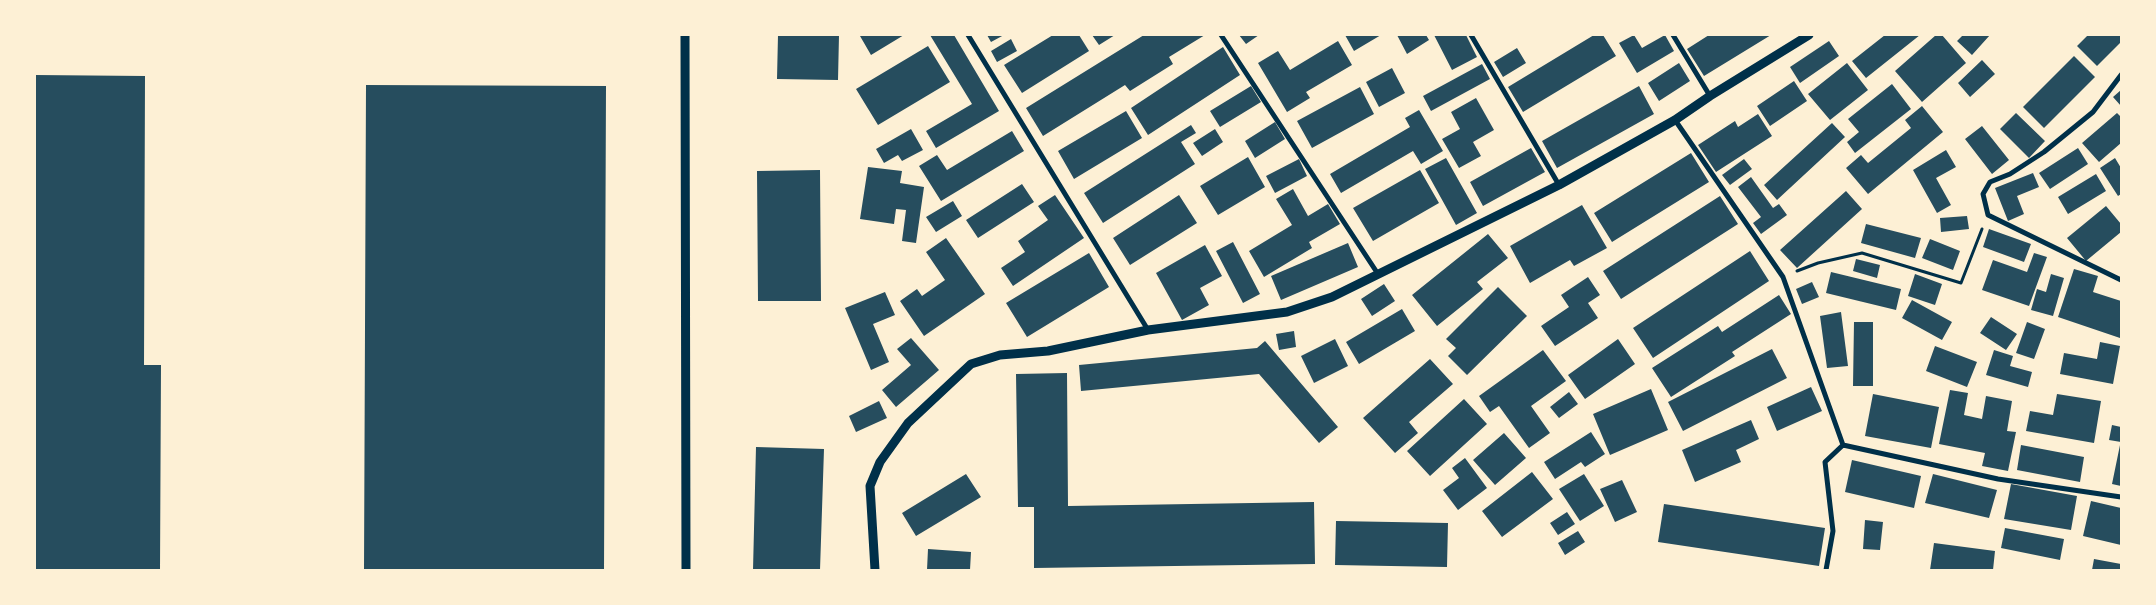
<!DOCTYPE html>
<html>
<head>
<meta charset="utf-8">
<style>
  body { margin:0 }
  #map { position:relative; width:2156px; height:605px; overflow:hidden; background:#fdf0d5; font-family:"PT Sans",sans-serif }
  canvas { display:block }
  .frame { position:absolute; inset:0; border:36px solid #fdf0d5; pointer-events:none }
</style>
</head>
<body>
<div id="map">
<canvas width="2156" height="605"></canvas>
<div class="frame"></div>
</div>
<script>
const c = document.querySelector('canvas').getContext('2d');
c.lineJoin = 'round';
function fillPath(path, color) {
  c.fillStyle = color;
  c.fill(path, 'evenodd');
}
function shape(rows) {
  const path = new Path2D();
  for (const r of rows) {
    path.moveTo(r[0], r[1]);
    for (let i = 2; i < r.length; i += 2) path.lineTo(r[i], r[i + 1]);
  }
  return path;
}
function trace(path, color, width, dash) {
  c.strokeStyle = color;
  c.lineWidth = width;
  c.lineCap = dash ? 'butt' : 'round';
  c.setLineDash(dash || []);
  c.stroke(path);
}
fillPath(shape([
  [778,35,839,35,838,80,777,79],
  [862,35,904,35,871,55,860,36],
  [930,35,954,35,999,111,936,148,926,131,972,104],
  [987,35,1004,35,991,42],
  [1053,35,1079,35,1089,51,1022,93,1004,65],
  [1092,35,1115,35,1099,45],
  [1144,35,1205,35,1169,57,1173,64,1130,91,1125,85,1043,136,1026,108],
  [1239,35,1259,35,1246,44],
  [1345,35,1381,35,1354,51],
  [1397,35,1426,35,1429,40,1407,54],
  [1434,35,1466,35,1477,57,1452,70],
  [1594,35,1603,35,1616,56,1523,112,1508,87],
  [1634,35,1642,48,1665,35,1674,51,1637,73,1619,43],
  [1709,35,1771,35,1704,76,1687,49],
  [1885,35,1920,35,1866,78,1852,61],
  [1936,35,1942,35,1966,63,1922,102,1895,71],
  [1963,35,1990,35,1972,55,1957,41],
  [2088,35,2121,35,2121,42,2097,66,2077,46],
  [1011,39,1017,51,997,62,991,51],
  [1338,41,1352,65,1306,92,1310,98,1287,112,1258,63,1278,51,1290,70],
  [1829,41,1839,56,1800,83,1790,67],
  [928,46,950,82,878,125,856,89],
  [1223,47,1240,75,1148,135,1131,108],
  [1517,48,1526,63,1503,77,1494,62],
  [2074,56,2095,77,2044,128,2023,107],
  [1982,60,1995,74,1970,97,1958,83],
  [1679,63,1690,81,1659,101,1648,83],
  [1847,63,1868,90,1830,120,1808,94],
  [1482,64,1490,79,1431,111,1423,96],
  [1392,68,1405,93,1379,107,1366,82],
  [35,75,145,76,144,365,161,365,160,570,35,570],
  [1794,81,1807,101,1770,126,1757,106],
  [1892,84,1911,109,1855,153,1847,142,1859,132,1848,119],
  [366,85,606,86,604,570,364,570],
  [1251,86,1261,102,1220,127,1210,111],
  [1639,86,1654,114,1557,168,1542,141],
  [1360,87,1374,114,1312,148,1297,121],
  [2121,90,2121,106,2113,97],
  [1476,98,1494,130,1473,142,1481,156,1459,168,1442,139,1460,129,1451,112],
  [1922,106,1943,132,1868,194,1846,168,1861,155,1868,163,1911,128,1905,120],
  [1419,110,1443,151,1421,164,1413,151,1341,193,1330,174,1410,127,1405,118],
  [1126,111,1142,138,1074,179,1058,151],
  [2016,113,2045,141,2029,158,2000,129],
  [2117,113,2121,117,2121,143,2099,162,2082,143],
  [1758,114,1772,136,1716,172,1698,145,1735,121,1738,127],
  [1275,122,1285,139,1255,158,1245,141],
  [1832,123,1845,137,1777,200,1764,185],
  [1191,125,1196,133,1181,142,1195,164,1103,223,1084,193],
  [1982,126,2009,160,1992,174,1965,139],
  [911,129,923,150,902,161,898,155,884,163,876,149],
  [1215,129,1223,142,1202,156,1193,143],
  [1012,131,1024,151,941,201,919,166,937,155,947,170],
  [1531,148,1545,172,1483,206,1470,182],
  [2078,148,2088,164,2050,189,2039,173],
  [1946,150,1956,167,1936,178,1951,205,1937,213,1913,170],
  [1691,153,1709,182,1612,242,1594,213],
  [1248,157,1265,187,1218,215,1200,186],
  [1446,158,1477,213,1456,225,1425,169],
  [2115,158,2121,168,2121,194,2118,196,2100,168],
  [1299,159,1307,176,1275,193,1266,176],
  [1744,159,1752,169,1730,185,1722,175],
  [868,167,902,171,900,183,924,187,916,243,902,241,906,210,896,209,894,224,860,219],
  [820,170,821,301,758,301,757,171],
  [1420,170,1439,203,1373,241,1353,208],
  [2033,173,2039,187,2017,196,2024,214,2008,221,1995,188],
  [2096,174,2106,191,2068,214,2058,197],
  [1751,177,1773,208,1779,204,1787,215,1761,234,1753,223,1761,217,1738,187],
  [1022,184,1034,202,978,238,966,220],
  [1293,189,1308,216,1328,204,1340,224,1309,242,1312,248,1264,277,1249,251,1292,225,1276,199],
  [1846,191,1862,209,1797,268,1780,250],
  [1055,195,1084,238,1013,286,1001,268,1025,252,1018,241,1048,220,1038,206],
  [1179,195,1197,223,1130,265,1113,238],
  [1720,196,1738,224,1621,299,1603,271],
  [953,201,962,216,936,232,926,217],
  [1582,205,1607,248,1574,266,1570,260,1530,283,1510,246],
  [2106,206,2121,224,2121,232,2086,261,2067,238],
  [1967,216,1969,229,1941,232,1940,218],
  [1866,224,1921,238,1915,258,1861,243],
  [1989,229,2031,244,2024,262,1983,247],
  [1488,234,1508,258,1477,282,1483,289,1437,326,1412,295],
  [946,238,985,294,924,336,900,301,917,289,922,296,945,280,926,252],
  [1930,239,1960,251,1953,270,1922,258],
  [1233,242,1260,294,1243,303,1216,251],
  [1348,243,1358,267,1281,300,1271,276],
  [1205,245,1222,276,1200,288,1209,305,1182,320,1156,273],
  [1750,251,1769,281,1653,358,1633,328],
  [1089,253,1109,287,1027,337,1006,303],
  [2034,253,2047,257,2029,306,1982,290,1993,260,2027,272],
  [1856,259,1880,265,1877,278,1853,271],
  [2074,269,2098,276,2093,292,2121,301,2120,338,2058,317],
  [1831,272,1901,289,1896,310,1826,293],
  [1915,274,1942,284,1935,305,1908,296],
  [2051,274,2064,278,2053,316,2031,310,2037,289,2046,292],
  [1588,277,1600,295,1588,303,1598,318,1555,346,1541,326,1569,307,1561,295],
  [1812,282,1819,297,1802,304,1796,289],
  [1384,284,1395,301,1372,316,1361,299],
  [1498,287,1527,316,1467,375,1448,356,1456,348,1446,339],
  [885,292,895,315,873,324,889,362,871,370,845,308],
  [1779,295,1791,314,1732,352,1735,356,1671,397,1652,368,1718,326,1722,332],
  [1912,300,1952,322,1942,340,1902,318],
  [1402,309,1415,331,1359,364,1346,342],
  [1841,312,1848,366,1827,368,1820,316],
  [1991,317,2017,334,2006,350,1980,333],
  [1854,322,1873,322,1873,386,1853,386],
  [2027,322,2045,329,2034,359,2016,353],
  [1294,331,1296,347,1279,350,1276,334],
  [911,338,939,370,896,407,882,390,911,365,897,349],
  [1335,339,1348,366,1314,383,1301,356],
  [1618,339,1635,364,1585,399,1568,375],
  [1265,341,1338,427,1319,443,1259,374,1081,391,1079,365,1257,348],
  [2100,342,2120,346,2113,384,2060,374,2064,353,2097,359],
  [1935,346,1977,362,1967,387,1926,371],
  [1772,349,1787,378,1683,431,1668,402],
  [1543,350,1566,381,1531,406,1550,433,1529,448,1499,406,1490,412,1479,396],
  [1994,350,2013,356,2010,366,2032,372,2028,387,1986,375],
  [1430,359,1453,384,1409,422,1418,433,1395,453,1363,418],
  [1067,373,1068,506,1314,502,1315,564,1034,568,1034,507,1018,507,1016,374],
  [1811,387,1822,411,1777,431,1767,407],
  [1651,389,1668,430,1610,455,1593,414],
  [1950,390,1968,393,1964,415,1982,419,1986,396,2012,401,2007,431,2016,432,2008,471,1982,466,1985,453,1939,444],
  [1569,392,1578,404,1559,418,1550,407],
  [1873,394,1939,407,1931,448,1865,436],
  [2057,394,2101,401,2094,443,2026,431,2030,411,2053,415],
  [1464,399,1487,424,1430,476,1407,451],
  [879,401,887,418,856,432,849,416],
  [1751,420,1759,439,1736,450,1741,462,1695,482,1682,450],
  [2112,425,2121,427,2121,442,2109,440],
  [1591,432,1605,454,1585,467,1581,462,1555,479,1544,462],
  [1504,433,1526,458,1495,485,1473,460],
  [2021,445,2084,457,2080,482,2017,470],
  [2120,445,2121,445,2121,486,2112,484],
  [756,447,824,449,820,570,753,570],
  [1465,458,1487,488,1458,510,1443,490,1459,478,1452,468],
  [1852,460,1921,476,1914,508,1845,492],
  [1532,472,1553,499,1502,537,1482,511],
  [966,474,981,497,916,536,902,513],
  [1584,474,1604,506,1580,521,1559,489],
  [1933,474,1997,490,1989,518,1925,503],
  [1622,480,1637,512,1615,522,1600,489],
  [2011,484,2077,496,2071,530,2004,519],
  [2091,501,2121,508,2121,545,2083,536],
  [1664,504,1825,528,1819,566,1658,542],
  [1567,512,1575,524,1558,535,1550,523],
  [1865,520,1883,522,1880,550,1863,549],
  [1336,521,1448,523,1447,567,1335,565],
  [2005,528,2064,539,2060,560,2001,548],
  [1578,531,1585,542,1565,555,1558,543],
  [1934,543,1995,551,1993,570,1930,570],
  [928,549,971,552,970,570,927,570],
  [2094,559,2121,564,2121,570,2092,570]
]), '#264d5e');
trace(shape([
  [1797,271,1818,263,1862,253,1961,283,1982,229]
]), '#003049', 3);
trace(shape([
  [968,35,1148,330],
  [1221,35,1378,274],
  [1471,35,1559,185],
  [1673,35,1710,96],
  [2121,75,2093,112,2044,152,2010,174,1990,182,1983,194,1988,215,2121,280],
  [1675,120,1783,277,1843,445,1825,462,1833,531,1826,570],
  [1843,445,1998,479,2121,497]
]), '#003049', 5);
trace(shape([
  [685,35,686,570],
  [875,570,870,486,880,462,908,423,971,364,1000,355,1048,351,1148,330,1287,312,1332,297,1559,185,1675,120,1710,96,1809,35]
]), '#003049', 9);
</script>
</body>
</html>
